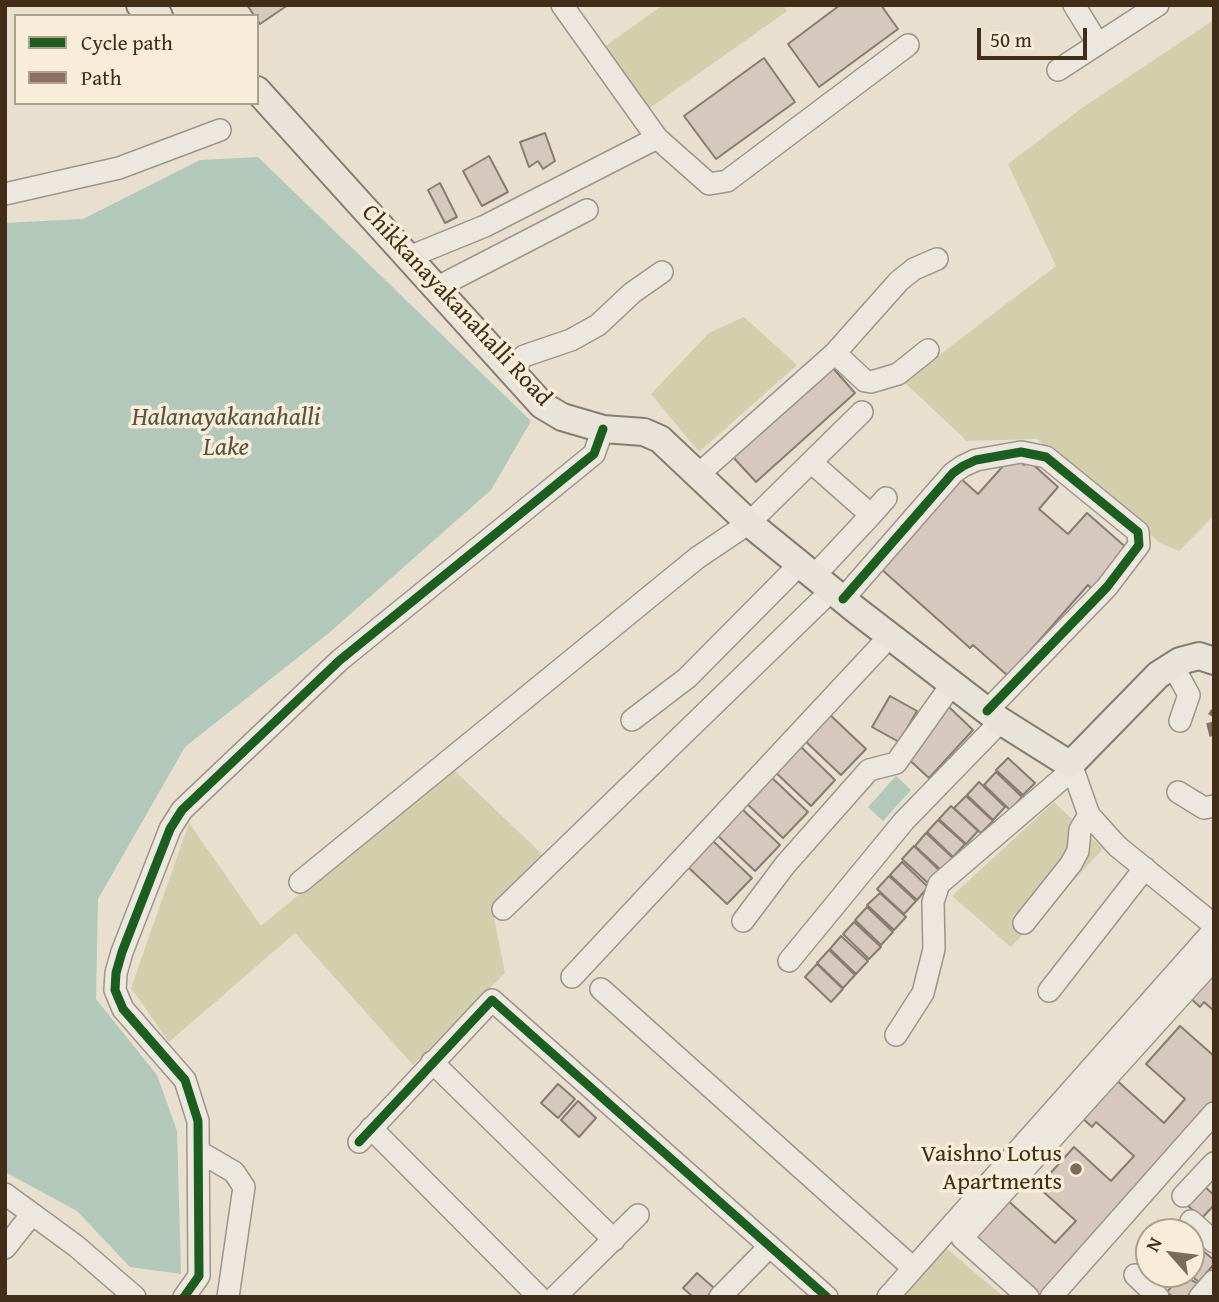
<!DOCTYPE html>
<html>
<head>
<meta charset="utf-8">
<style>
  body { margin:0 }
  #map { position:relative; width:1219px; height:1302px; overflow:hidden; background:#e8dfce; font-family:"Gentium Book Plus",serif }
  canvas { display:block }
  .frame { position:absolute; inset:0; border:7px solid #422d18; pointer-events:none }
  .legend { position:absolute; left:14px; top:14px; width:245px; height:91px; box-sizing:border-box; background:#f7edd8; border:2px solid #afa08b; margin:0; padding:9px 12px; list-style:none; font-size:21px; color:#422d18 }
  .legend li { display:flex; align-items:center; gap:14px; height:35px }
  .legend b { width:35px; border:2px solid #afa08b }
  .north { position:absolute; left:1135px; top:1218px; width:70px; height:70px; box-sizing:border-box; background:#f7edd8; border:2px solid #afa08b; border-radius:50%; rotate:298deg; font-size:19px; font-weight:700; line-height:28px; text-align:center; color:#422d18 }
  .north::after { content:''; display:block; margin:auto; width:24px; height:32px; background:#7c6b58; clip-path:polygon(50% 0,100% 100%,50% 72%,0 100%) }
  .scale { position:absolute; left:977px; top:28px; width:110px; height:32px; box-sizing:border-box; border:4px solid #422d18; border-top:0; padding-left:9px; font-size:21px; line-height:24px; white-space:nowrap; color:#422d18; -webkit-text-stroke:5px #f7edd8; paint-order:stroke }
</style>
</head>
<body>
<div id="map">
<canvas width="1219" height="1302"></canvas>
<div class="frame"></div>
<ul class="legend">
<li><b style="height:9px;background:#1b5e20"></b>Cycle path</li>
<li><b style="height:9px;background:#8d6e63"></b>Path</li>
</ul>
<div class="north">N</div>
<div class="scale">50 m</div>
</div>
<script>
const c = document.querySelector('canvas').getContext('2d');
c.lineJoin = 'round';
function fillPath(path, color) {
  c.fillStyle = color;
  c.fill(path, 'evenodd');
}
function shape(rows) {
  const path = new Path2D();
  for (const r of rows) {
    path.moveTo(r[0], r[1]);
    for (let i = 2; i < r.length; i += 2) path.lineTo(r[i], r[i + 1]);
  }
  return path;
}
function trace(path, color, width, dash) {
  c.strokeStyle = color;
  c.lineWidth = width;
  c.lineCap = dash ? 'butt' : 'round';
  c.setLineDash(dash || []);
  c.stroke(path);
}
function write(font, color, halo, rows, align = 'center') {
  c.font = font + ' "Gentium Book Plus",serif';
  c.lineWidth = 7;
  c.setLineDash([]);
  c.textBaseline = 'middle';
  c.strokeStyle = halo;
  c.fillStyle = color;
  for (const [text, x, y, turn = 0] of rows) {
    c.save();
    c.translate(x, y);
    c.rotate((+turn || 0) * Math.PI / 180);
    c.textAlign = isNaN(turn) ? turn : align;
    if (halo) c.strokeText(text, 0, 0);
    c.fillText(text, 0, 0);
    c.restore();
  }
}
fillPath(shape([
  [663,5,783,5,787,11,647,110,603,48],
  [1214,20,1214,515,1179,551,1160,543,1037,439,967,441,904,382,1056,266,1008,164,1082,108],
  [744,317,797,365,699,452,651,394,709,333],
  [452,768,547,859,493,913,505,973,413,1065,295,933,169,1042,131,988,189,823,261,926],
  [1054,802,1103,849,1011,947,952,896],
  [946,1248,1004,1297,904,1297]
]), '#d3ceab');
fillPath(shape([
  [258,157,531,421,491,490,330,632,185,747,98,899,96,999,157,1075,177,1131,181,1274,130,1267,77,1211,5,1172,5,223,83,219,200,160],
  [896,776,911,790,883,821,868,807]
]), '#b2c8ba');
const building = shape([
  [247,5,288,5,260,24,247,5],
  [840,5,881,5,898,29,819,87,788,44,840,5],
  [764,58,795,102,716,159,684,116,764,58],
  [545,133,555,161,543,169,538,161,529,167,520,142,545,133],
  [489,156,508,192,482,206,463,171,489,156],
  [440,183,457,217,445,223,428,190,440,183],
  [832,367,855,393,756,482,732,456,832,367],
  [1013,455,1024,465,1028,460,1058,487,1039,509,1068,534,1087,513,1129,550,1093,590,1088,585,1008,676,973,645,970,648,880,568,959,477,978,494,1013,455],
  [890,696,917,711,899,742,872,727,890,696],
  [949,707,973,730,929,778,904,755,949,707],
  [827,712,866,749,841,775,802,738,827,712],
  [797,743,835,780,811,806,772,769,797,743],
  [1008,758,1035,783,1023,795,996,770,1008,758],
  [996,772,1022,797,1010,810,984,785,996,772],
  [769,775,808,812,783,838,744,801,769,775],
  [979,782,1005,807,993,820,967,795,979,782],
  [966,796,993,821,981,833,954,808,966,796],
  [951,806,978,831,966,844,939,819,951,806],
  [741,808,780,845,755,871,716,834,741,808],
  [938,820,965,844,953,857,927,832,938,820],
  [926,833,953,858,941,870,915,846,926,833],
  [713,841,752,878,727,904,688,867,713,841],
  [914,846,940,871,929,884,902,859,914,846],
  [902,862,928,887,917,900,890,875,902,862],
  [889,876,916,901,904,914,877,889,889,876],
  [880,893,906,917,894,930,867,905,880,893],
  [867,907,893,932,881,945,855,920,867,907],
  [854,922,881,947,869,959,843,934,854,922],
  [841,936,868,961,856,974,830,949,841,936],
  [829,950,855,975,843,988,817,963,829,950],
  [817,964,843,989,831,1002,805,977,817,964],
  [1214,965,1214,1011,1204,1002,1200,1007,1187,995,1214,965],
  [1180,1026,1214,1056,1214,1106,1039,1297,971,1235,1004,1197,1055,1243,1076,1221,1038,1187,1074,1147,1111,1181,1134,1156,1096,1122,1092,1127,1079,1115,1113,1077,1164,1123,1185,1099,1146,1064,1180,1026],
  [558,1084,575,1099,558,1118,541,1103,558,1084],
  [578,1101,596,1118,579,1137,561,1120,578,1101],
  [1205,1187,1214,1195,1214,1205,1202,1218,1188,1206,1205,1187],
  [1202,1250,1214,1260,1214,1264,1199,1282,1189,1274,1191,1263,1202,1250],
  [697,1273,714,1288,707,1297,693,1297,683,1288,697,1273],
  [1182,1274,1198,1284,1187,1297,1173,1297,1167,1292,1182,1274]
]);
fillPath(building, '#d7c8bd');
trace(building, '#857d72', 2);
const minor = shape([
  [1074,5,1098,44],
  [1058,70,1158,5],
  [657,138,709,184,727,181,908,45],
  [5,194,119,168,220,130],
  [409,257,485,226,657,138,562,5],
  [434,289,587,210],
  [835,353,865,381,871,382,898,374,928,350],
  [510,370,524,356,571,340,598,325,632,293,662,272],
  [811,462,871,515,814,576],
  [700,473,835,353,899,281,914,269,937,259],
  [871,515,886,498],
  [843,599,953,473,963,466,976,460,1021,452,1046,457,1138,532,1139,545,1107,587,987,711],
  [1173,666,1189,695,1180,721],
  [632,720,687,678,800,564],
  [1071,764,1089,815,1117,846,1214,925],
  [1178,792,1204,808,1214,806],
  [300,882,697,558,749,523,862,412],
  [503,909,832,590],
  [743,921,785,865,869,770,896,763,952,684],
  [1024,923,1071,864,1078,851,1080,830,1089,815],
  [789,961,904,821,1001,721],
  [572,977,890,636],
  [601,989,913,1268],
  [1049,991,1145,868],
  [896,1035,923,993,934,949,933,902,939,884,1072,770],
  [432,1062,614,1240],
  [371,1128,539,1297],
  [359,1142,492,1000,827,1297],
  [198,1151,234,1172,244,1187,228,1297],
  [5,1194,76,1246,135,1297],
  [1183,1196,1214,1163],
  [1191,1221,1214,1242],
  [5,1248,32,1214],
  [1135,1275,1158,1297],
  [184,1297,199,1276,198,1121,185,1080,123,1009,115,990,116,973,122,952,170,829,182,810,340,660,594,454,603,429],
  [555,1297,638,1215],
  [720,1297,769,1247],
  [888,1297,1214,930],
  [1028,1297,962,1238,1214,959],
  [1051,1297,1214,1113],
  [1200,1297,1214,1281]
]);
const major = shape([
  [140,5,159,16],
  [257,90,542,405,562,417,603,429,644,432,660,439,749,523,856,610,999,720,1061,759,1071,764,1158,675,1180,661,1199,656,1214,661]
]);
trace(minor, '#9d9589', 24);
trace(major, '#857d72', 30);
trace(minor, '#ece8df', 21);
trace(major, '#e9e4da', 26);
trace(shape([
  [1213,736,1209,720,1214,711]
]), '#8d6e63', 7, [14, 7]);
trace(shape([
  [843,599,953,473,963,466,976,460,1021,452,1046,457,1138,532,1139,545,1107,587,987,711],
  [359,1142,492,1000,827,1297],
  [184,1297,199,1276,198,1121,185,1080,123,1009,115,990,116,973,122,952,170,829,182,810,340,660,594,454,603,429]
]), '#1b5e20', 9);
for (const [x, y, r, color] of [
  [1076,1169,7,"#7c6b58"]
]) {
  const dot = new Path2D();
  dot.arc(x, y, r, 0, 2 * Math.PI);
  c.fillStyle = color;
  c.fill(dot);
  trace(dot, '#f7edd8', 2.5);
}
write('24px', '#422d18', '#f7edd8', [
  ["Chikkanayakanahalli Road",456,306,47]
]);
write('24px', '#422d18', '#f7edd8', [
  ["Vaishno Lotus",1062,1155],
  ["Apartments",1062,1183]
], 'right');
write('italic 26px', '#58513e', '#f7edd8', [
  ["Halanayakanahalli",226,418],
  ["Lake",226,448]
]);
</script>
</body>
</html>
